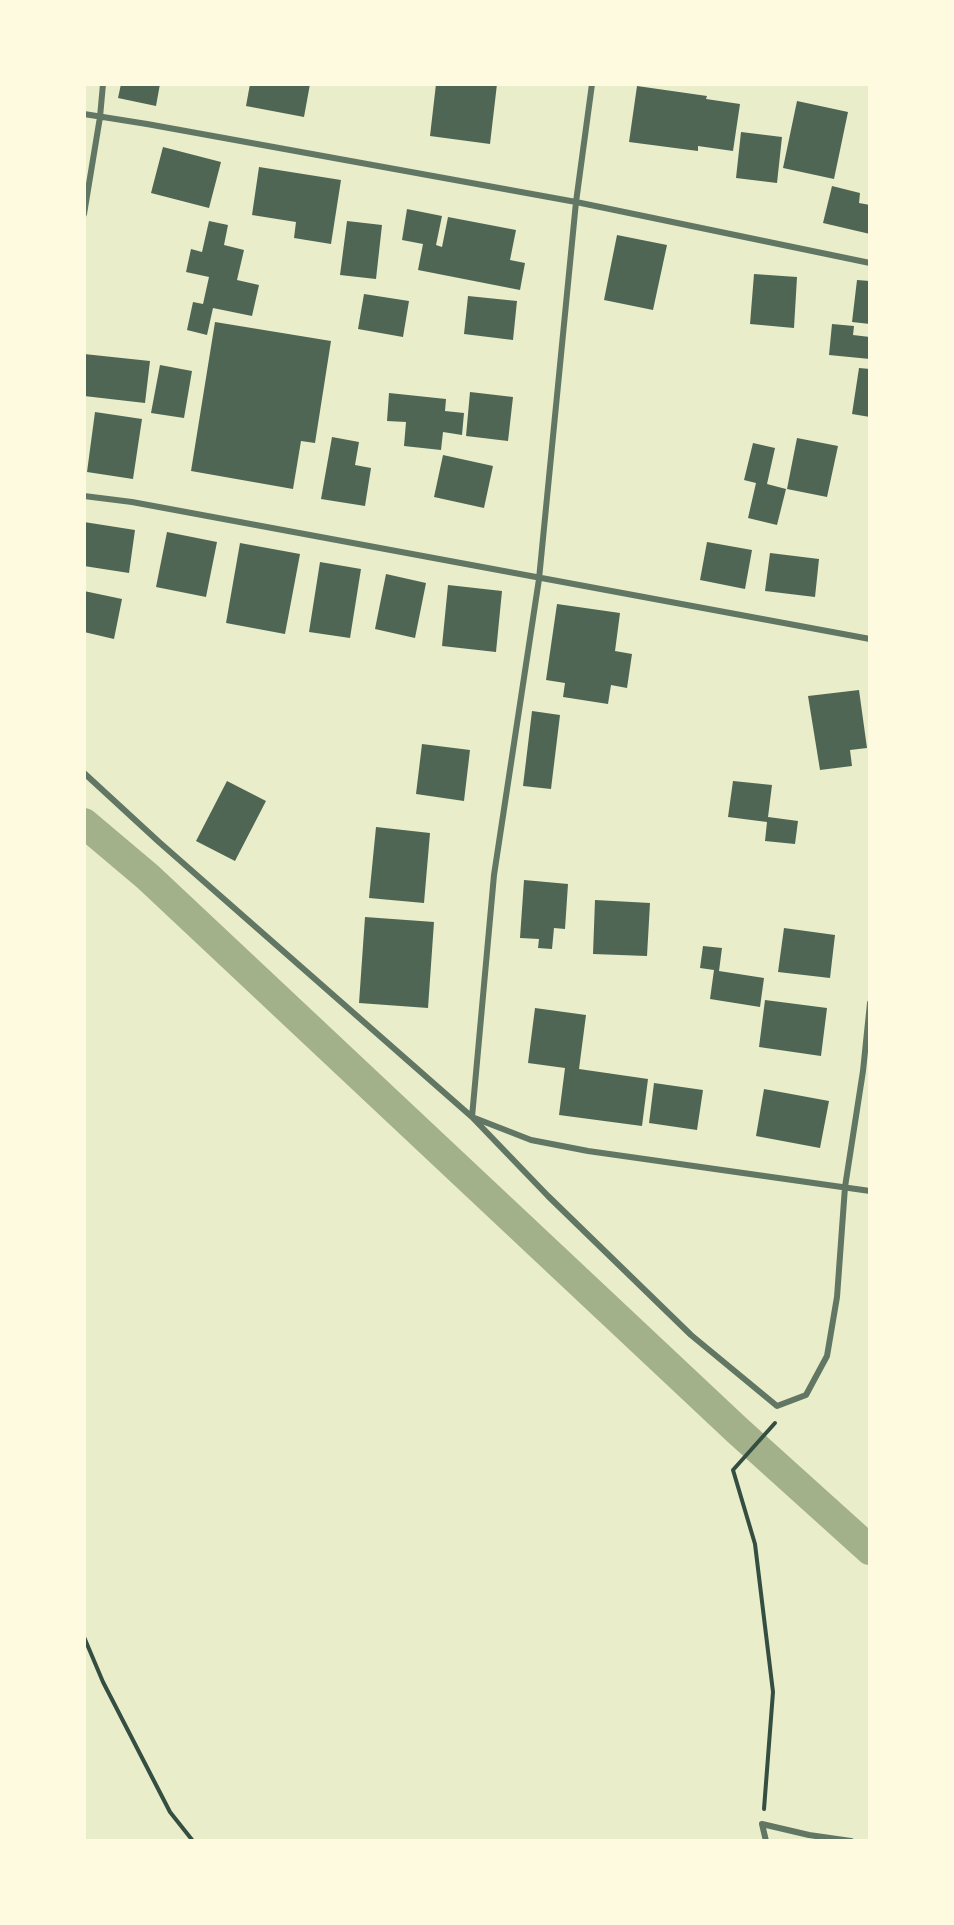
<!DOCTYPE html>
<html>
<head>
<meta charset="utf-8">
<style>
  body { margin:0 }
  #map { position:relative; width:954px; height:1925px; overflow:hidden; background:#e9edc9; font-family:Helvetica,sans-serif }
  canvas { display:block }
  .frame { position:absolute; inset:0; border:86px solid #fefae0; pointer-events:none }
</style>
</head>
<body>
<div id="map">
<canvas width="954" height="1925"></canvas>
<div class="frame"></div>
</div>
<script>
const c = document.querySelector('canvas').getContext('2d');
c.lineJoin = 'round';
function shape(rows) {
  const path = new Path2D();
  for (const r of rows) {
    path.moveTo(r[0], r[1]);
    for (let i = 2; i < r.length; i += 2) path.lineTo(r[i], r[i + 1]);
  }
  return path;
}
function trace(path, color, width, dash) {
  c.strokeStyle = color;
  c.lineWidth = width;
  c.lineCap = dash ? 'butt' : 'round';
  c.setLineDash(dash || []);
  c.stroke(path);
}
function fillPath(path, color) {
  c.fillStyle = color;
  c.fill(path, 'evenodd');
}
trace(shape([
  [84,823,148,877,737,1430,870,1550]
]), '#a3b18a', 30);
fillPath(shape([
  [121,84,160,84,156,106,118,98],
  [250,84,310,84,304,117,246,106],
  [436,84,497,84,490,144,430,136],
  [637,86,707,96,706,99,740,104,733,151,698,146,698,151,629,142],
  [797,101,848,112,834,179,783,168],
  [741,132,782,137,777,183,736,178],
  [163,147,221,162,209,208,151,193],
  [259,167,341,180,331,244,294,238,296,222,252,215],
  [832,186,860,193,859,203,870,205,870,234,823,223],
  [407,209,442,216,436,245,442,247,448,217,516,230,510,260,525,263,520,290,418,270,423,244,402,240],
  [209,221,228,225,224,245,244,250,237,280,259,285,252,316,213,308,207,335,187,330,193,302,203,304,209,277,186,272,191,249,202,252],
  [347,221,382,225,376,279,340,275],
  [617,235,667,245,653,310,604,300],
  [754,274,797,277,794,328,750,324],
  [857,280,870,281,870,324,852,322],
  [364,294,409,301,403,337,358,329],
  [468,296,517,301,513,340,464,334],
  [215,322,331,341,315,443,301,441,293,489,191,471],
  [832,324,854,326,853,335,870,337,870,359,829,355],
  [84,354,150,361,145,403,84,396],
  [160,365,192,371,184,418,151,413],
  [859,368,870,369,870,417,852,414],
  [470,392,513,397,508,441,466,436],
  [389,393,446,399,445,411,464,413,462,435,443,432,441,450,404,446,406,422,387,421],
  [95,412,142,419,133,479,87,472],
  [332,437,359,442,355,465,371,468,365,506,321,499],
  [797,438,838,446,827,497,787,489],
  [753,443,775,448,767,484,786,489,777,525,748,518,756,483,744,480],
  [443,455,493,466,484,508,434,497],
  [84,522,135,530,129,573,84,566],
  [167,532,217,542,206,597,156,587],
  [707,542,752,550,745,589,700,580],
  [240,543,300,554,285,634,226,623],
  [770,553,819,559,815,597,765,591],
  [320,562,361,569,350,638,309,632],
  [386,574,426,583,415,638,375,629],
  [448,585,502,591,496,652,442,646],
  [84,591,122,599,114,639,84,632],
  [557,604,620,613,615,651,632,654,627,688,611,685,608,704,563,697,565,683,546,680],
  [859,690,867,748,850,750,852,766,820,770,808,696],
  [532,711,560,715,551,789,523,786],
  [422,744,470,750,464,801,416,794],
  [227,781,266,801,235,861,196,841],
  [733,781,772,785,768,817,798,821,795,844,765,841,767,822,728,817],
  [376,827,430,833,424,903,369,898],
  [524,880,568,884,565,929,554,928,552,949,538,948,539,939,520,938],
  [595,900,650,903,647,956,593,954],
  [365,917,434,922,428,1008,359,1003],
  [784,928,835,935,830,978,778,972],
  [703,946,722,948,719,971,764,978,760,1007,710,999,714,970,700,968],
  [765,1000,827,1008,821,1056,759,1047],
  [535,1008,586,1015,579,1069,648,1079,642,1126,559,1115,565,1068,528,1063],
  [654,1083,703,1090,697,1130,649,1123],
  [764,1089,829,1101,820,1148,756,1136]
]), '#4f6655');
trace(shape([
  [84,1637,103,1682,170,1812,193,1841],
  [764,1809,773,1692,755,1544,733,1470,775,1423]
]), '#344e41', 4);
trace(shape([
  [592,84,576,202,539,579,494,875,472,1117,548,1196,691,1335,777,1406,806,1395,827,1356,837,1297,845,1187,863,1071,870,1003],
  [84,114,147,124,576,202,870,263],
  [84,214,100,117,103,84],
  [84,496,132,502,870,639],
  [84,773,159,842,472,1117,531,1140,588,1151,870,1191],
  [766,1841,762,1824,809,1835,851,1841]
]), '#617663', 6);
</script>
</body>
</html>
